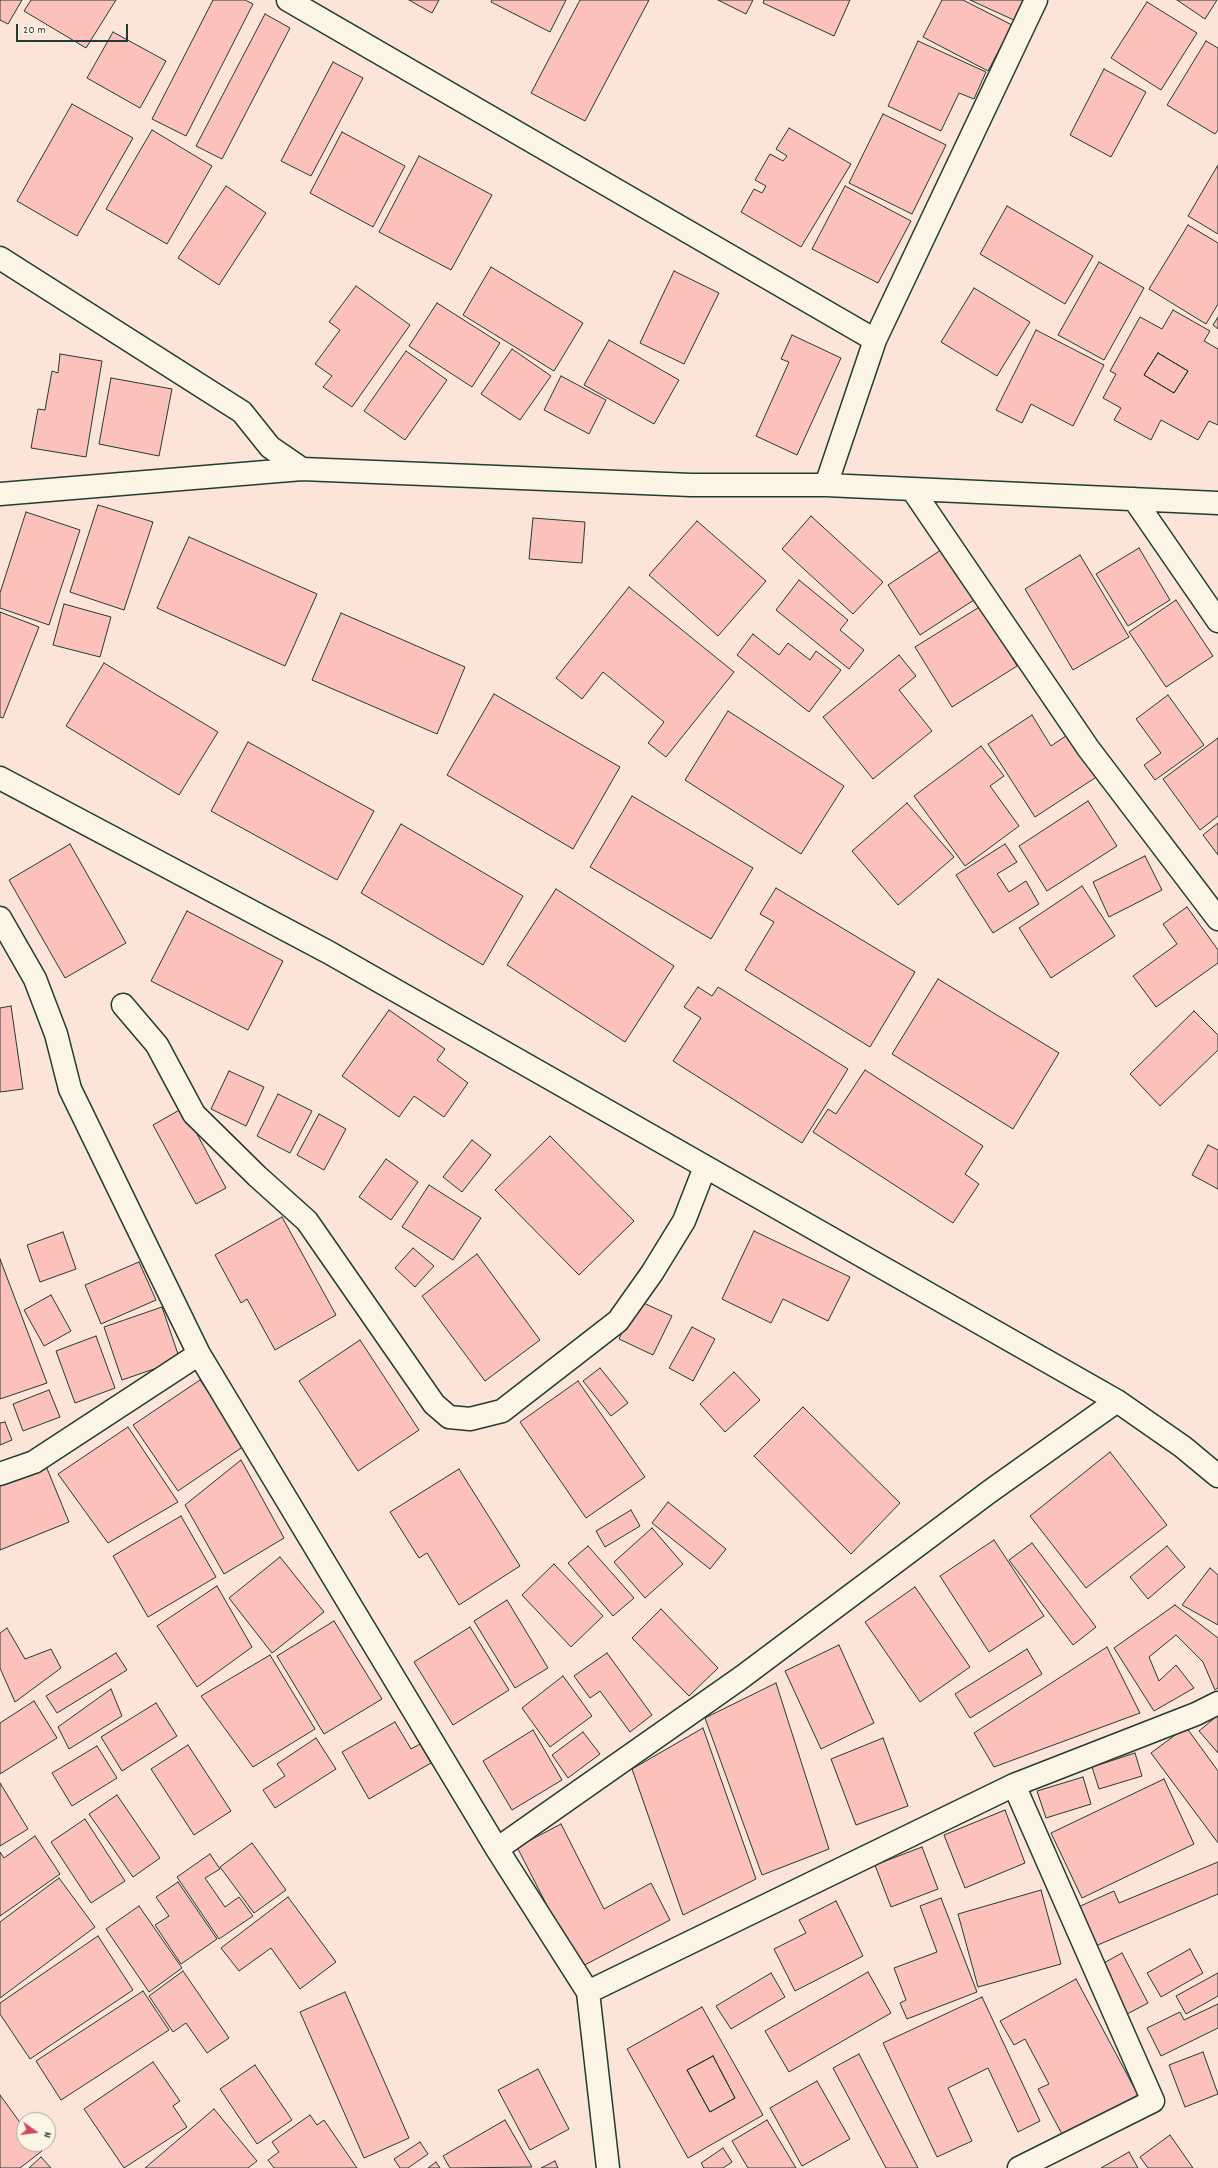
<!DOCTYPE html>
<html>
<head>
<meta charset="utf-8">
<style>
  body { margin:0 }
  #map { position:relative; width:1218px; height:2168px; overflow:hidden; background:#fce5d8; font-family:Dekko,sans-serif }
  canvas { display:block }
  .north { position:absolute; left:16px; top:2112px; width:40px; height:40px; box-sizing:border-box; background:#fcf5e5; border:1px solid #a4ab9e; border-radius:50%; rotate:104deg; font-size:11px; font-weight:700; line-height:16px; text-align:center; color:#1f3d34 }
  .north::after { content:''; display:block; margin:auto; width:14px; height:18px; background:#d1495b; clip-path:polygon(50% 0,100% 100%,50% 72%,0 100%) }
  .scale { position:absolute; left:16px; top:24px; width:112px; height:18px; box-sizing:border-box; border:2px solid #1f3d34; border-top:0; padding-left:5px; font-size:12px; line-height:14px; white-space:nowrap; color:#1f3d34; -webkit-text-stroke:3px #fcf5e5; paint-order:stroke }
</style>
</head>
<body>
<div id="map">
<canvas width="1218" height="2168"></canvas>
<div class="north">N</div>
<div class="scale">20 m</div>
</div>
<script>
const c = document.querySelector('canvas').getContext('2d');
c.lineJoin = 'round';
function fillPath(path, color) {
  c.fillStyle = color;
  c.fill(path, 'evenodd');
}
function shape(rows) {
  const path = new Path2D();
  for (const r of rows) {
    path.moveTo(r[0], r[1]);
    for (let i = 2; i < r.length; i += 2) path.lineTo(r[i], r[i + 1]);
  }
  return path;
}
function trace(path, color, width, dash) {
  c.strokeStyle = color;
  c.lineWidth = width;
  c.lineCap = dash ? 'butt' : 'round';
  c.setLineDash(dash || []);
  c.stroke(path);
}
const building = shape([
  [0,0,22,0,8,24,0,20,0,0],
  [31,0,116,0,86,48,24,11,31,0],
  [213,0,245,0,253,4,186,136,152,119,213,0],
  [409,0,439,0,432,13,409,0],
  [492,0,566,0,550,32,491,2,492,0],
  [580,0,649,0,585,121,531,93,580,0],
  [718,0,753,0,746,14,718,0],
  [764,0,850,0,834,36,763,3,764,0],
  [942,0,963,0,1012,25,988,71,923,37,942,0],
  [970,0,1025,0,1016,21,970,0],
  [1177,0,1217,0,1205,19,1177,0],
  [1147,2,1197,33,1161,90,1111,58,1147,2],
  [265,14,290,28,222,159,196,146,265,14],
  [113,32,166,61,140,108,87,78,113,32],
  [918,41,986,72,974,99,959,93,941,131,888,106,918,41],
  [1206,41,1218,48,1218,130,1215,134,1167,105,1206,41],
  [333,62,363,78,311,176,281,161,333,62],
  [1104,69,1146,92,1111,157,1070,135,1104,69],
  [72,104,133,138,77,236,17,201,72,104],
  [883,114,946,145,912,214,849,183,883,114],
  [789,128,851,164,801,247,741,212,754,189,762,193,766,186,755,180,770,154,783,161,787,156,776,149,789,128],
  [152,130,212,166,167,244,106,209,152,130],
  [342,132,405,166,373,227,310,193,342,132],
  [419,156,492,195,451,270,379,232,419,156],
  [1218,165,1218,234,1188,216,1218,165],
  [226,186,266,213,219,285,178,258,226,186],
  [845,186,911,221,878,283,812,249,845,186],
  [1007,206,1093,256,1065,304,980,254,1007,206],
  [1188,225,1218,243,1218,304,1206,324,1149,289,1188,225],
  [1099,262,1144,288,1104,360,1058,335,1099,262],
  [491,267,583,323,554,371,463,315,491,267],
  [674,271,719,293,684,364,640,343,674,271],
  [356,286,410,325,352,407,323,387,332,376,315,364,340,330,329,322,356,286],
  [974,288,1030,322,997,376,941,342,974,288],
  [437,303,500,343,472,387,409,346,437,303],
  [1173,310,1210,331,1204,341,1218,349,1218,425,1209,421,1198,440,1161,420,1151,440,1114,420,1121,408,1103,398,1116,374,1110,371,1140,317,1162,329,1173,310],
  [1158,353,1188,371,1174,393,1144,375,1158,353],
  [1218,317,1218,329,1213,325,1218,317],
  [1036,330,1104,365,1073,426,1031,404,1022,423,996,410,1036,330],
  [792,335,841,358,797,455,756,436,789,362,781,359,792,335],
  [609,340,679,380,654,424,584,385,609,340],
  [512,349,551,376,520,420,481,394,512,349],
  [406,351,447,380,405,440,364,411,406,351],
  [1158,353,1188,371,1174,393,1144,375,1158,353],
  [60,354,102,361,86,457,31,448,38,409,45,410,52,371,58,373,60,354],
  [561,376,606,400,589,434,544,410,561,376],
  [111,378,172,389,159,456,99,444,111,378],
  [98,505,153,522,124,610,70,592,98,505],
  [26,512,80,530,49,625,0,608,0,593,26,512],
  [811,516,883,582,853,614,782,549,811,516],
  [533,518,585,522,582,563,529,559,533,518],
  [697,521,766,581,718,636,649,575,697,521],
  [189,537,317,594,285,666,157,608,189,537],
  [944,548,977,598,920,635,888,585,944,548],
  [1139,548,1170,600,1128,626,1096,574,1139,548],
  [1080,555,1129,637,1073,670,1025,589,1080,555],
  [799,580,848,620,840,630,864,650,849,669,776,610,799,580],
  [629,587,734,672,666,757,648,743,664,722,603,672,582,699,556,678,629,587],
  [1176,600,1213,656,1166,687,1129,632,1176,600],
  [64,604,111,617,100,657,53,645,64,604],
  [981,606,1017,666,952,707,915,647,981,606],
  [0,612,39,627,3,718,0,717,0,612],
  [341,613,465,667,437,734,312,680,341,613],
  [753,634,779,655,788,643,810,660,816,651,841,670,809,712,737,655,753,634],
  [899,655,916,676,899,690,932,731,873,779,823,717,899,655],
  [104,663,218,732,179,795,66,726,104,663],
  [494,694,620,767,573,849,447,775,494,694],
  [1168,695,1204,745,1155,780,1144,765,1161,753,1136,719,1168,695],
  [728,711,844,786,801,854,685,780,728,711],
  [1032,715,1051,746,1073,731,1101,774,1035,817,988,744,1032,715],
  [1218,738,1218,816,1200,830,1163,779,1218,738],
  [248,742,374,811,337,880,211,811,248,742],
  [981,746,1004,776,990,786,1019,826,965,866,914,796,981,746],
  [632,796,753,868,711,939,590,867,632,796],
  [1088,801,1117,846,1047,891,1019,846,1088,801],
  [907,803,954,857,898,905,852,851,907,803],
  [1218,823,1218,855,1203,835,1218,823],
  [401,824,523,896,483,965,361,893,401,824],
  [70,844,126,943,65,978,9,880,70,844],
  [1005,844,1017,862,997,874,1009,892,1026,881,1039,904,993,933,956,875,1005,844],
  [1145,856,1162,890,1109,917,1093,882,1145,856],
  [1082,886,1115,936,1051,978,1019,928,1082,886],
  [776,888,915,972,870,1047,745,970,774,922,760,914,776,888],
  [556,889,674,966,625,1042,507,965,556,889],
  [1187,907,1218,950,1218,963,1156,1007,1133,976,1177,944,1163,924,1187,907],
  [187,911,283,961,248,1030,151,981,187,911],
  [938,979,1059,1053,1013,1129,892,1054,938,979],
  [698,987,712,996,718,987,848,1069,802,1143,673,1061,701,1018,684,1007,698,987],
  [11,1006,23,1089,0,1092,0,1008,11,1006],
  [389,1010,445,1049,437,1060,468,1083,444,1117,414,1096,399,1117,342,1076,389,1010],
  [1194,1011,1218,1035,1218,1050,1160,1106,1130,1074,1194,1011],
  [865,1070,983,1146,965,1174,979,1184,953,1223,813,1132,828,1109,836,1114,865,1070],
  [229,1071,264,1087,246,1126,211,1109,229,1071],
  [278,1094,312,1111,290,1153,257,1136,278,1094],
  [183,1108,226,1188,196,1204,153,1125,183,1108],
  [319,1114,346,1129,324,1170,297,1155,319,1114],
  [550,1136,634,1221,579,1275,495,1190,550,1136],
  [472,1140,491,1155,462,1192,443,1177,472,1140],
  [1208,1145,1218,1150,1218,1189,1192,1175,1208,1145],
  [386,1159,418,1182,391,1220,359,1197,386,1159],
  [429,1185,481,1218,453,1260,402,1227,429,1185],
  [282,1217,336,1315,275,1350,247,1299,241,1303,215,1255,282,1217],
  [754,1231,850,1277,828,1321,783,1299,771,1323,722,1299,754,1231],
  [63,1232,76,1269,40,1282,27,1245,63,1232],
  [413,1248,434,1266,415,1287,395,1268,413,1248],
  [477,1254,540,1340,485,1381,422,1296,477,1254],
  [0,1259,47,1383,0,1399,0,1259],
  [139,1262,156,1300,101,1324,85,1285,139,1262],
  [51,1295,71,1331,44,1346,24,1310,51,1295],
  [637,1300,672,1316,653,1355,619,1339,637,1300],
  [162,1307,180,1360,122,1380,104,1327,162,1307],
  [692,1327,715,1339,693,1381,669,1368,692,1327],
  [96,1336,115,1388,75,1403,56,1351,96,1336],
  [360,1340,419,1430,358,1471,299,1381,360,1340],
  [600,1368,628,1403,611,1416,583,1381,600,1368],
  [734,1372,760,1400,725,1432,700,1404,734,1372],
  [200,1380,244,1446,178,1491,133,1425,200,1380],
  [578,1381,645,1477,586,1518,520,1422,578,1381],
  [49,1390,60,1417,23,1431,13,1404,49,1390],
  [803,1407,900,1503,851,1554,754,1456,803,1407],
  [5,1422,12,1440,0,1445,0,1423,5,1422],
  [128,1427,178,1502,108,1543,58,1474,128,1427],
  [1110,1452,1167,1525,1086,1588,1030,1516,1110,1452],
  [241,1460,284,1538,224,1574,185,1505,241,1460],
  [46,1466,69,1522,0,1550,0,1484,46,1466],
  [459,1469,520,1566,459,1605,427,1553,419,1558,390,1512,459,1469],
  [668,1502,726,1549,710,1569,652,1523,668,1502],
  [631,1510,640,1526,605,1547,596,1531,631,1510],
  [181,1516,216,1577,148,1617,113,1556,181,1516],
  [652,1528,683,1564,645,1598,614,1562,652,1528],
  [994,1540,1044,1616,989,1652,940,1576,994,1540],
  [1032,1543,1096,1627,1073,1645,1009,1560,1032,1543],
  [588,1546,634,1598,613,1616,568,1563,588,1546],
  [1167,1546,1185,1567,1148,1599,1130,1577,1167,1546],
  [280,1557,324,1612,272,1653,229,1598,280,1557],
  [554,1564,603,1616,571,1647,522,1595,554,1564],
  [1210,1568,1218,1575,1218,1625,1182,1605,1210,1568],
  [217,1586,252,1647,197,1687,157,1626,217,1586],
  [915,1587,970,1667,920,1702,865,1622,915,1587],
  [507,1600,548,1668,515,1688,474,1621,507,1600],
  [1175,1605,1218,1638,1218,1688,1215,1690,1203,1662,1176,1635,1149,1657,1159,1681,1176,1665,1194,1688,1154,1711,1114,1648,1175,1605],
  [661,1609,718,1668,689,1696,632,1638,661,1609],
  [334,1621,382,1699,324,1734,277,1656,334,1621],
  [470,1627,509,1690,453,1725,414,1662,470,1627],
  [7,1628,25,1659,51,1649,61,1668,15,1702,0,1668,0,1633,7,1628],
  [839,1645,874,1723,821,1749,785,1671,839,1645],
  [1107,1647,1140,1713,994,1767,974,1733,1107,1647],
  [1027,1649,1042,1674,970,1718,955,1694,1027,1649],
  [116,1653,127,1670,57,1713,46,1696,116,1653],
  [607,1653,652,1715,630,1732,600,1691,590,1698,574,1676,607,1653],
  [270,1655,315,1729,253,1767,201,1696,270,1655],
  [563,1676,592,1716,550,1747,522,1708,563,1676],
  [776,1683,829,1849,762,1875,705,1718,776,1683],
  [111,1689,122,1716,69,1749,58,1727,111,1689],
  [34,1701,57,1738,0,1774,0,1723,34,1701],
  [156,1703,177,1736,122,1771,101,1737,156,1703],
  [1217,1716,1218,1717,1218,1753,1199,1731,1217,1716],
  [395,1722,411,1749,420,1744,431,1763,369,1799,342,1752,395,1722],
  [1186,1727,1218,1771,1218,1843,1151,1753,1186,1727],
  [703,1728,756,1879,683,1915,632,1769,703,1728],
  [533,1730,562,1780,512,1810,483,1761,533,1730],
  [583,1732,600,1754,568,1778,552,1755,583,1732],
  [316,1738,336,1769,275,1808,263,1790,285,1776,277,1764,316,1738],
  [883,1738,908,1806,856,1825,831,1759,883,1738],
  [188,1745,231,1811,194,1835,151,1769,188,1745],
  [97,1746,117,1778,72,1806,52,1773,97,1746],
  [1135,1753,1142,1776,1099,1789,1092,1767,1135,1753],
  [1083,1777,1091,1804,1046,1818,1037,1791,1083,1777],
  [1164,1779,1194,1844,1082,1898,1051,1833,1164,1779],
  [0,1783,28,1829,0,1846,0,1783],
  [117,1795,160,1858,133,1877,89,1814,117,1795],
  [1005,1810,1025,1863,965,1888,944,1835,1005,1810],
  [85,1819,125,1881,91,1903,51,1842,85,1819],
  [561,1824,604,1909,651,1883,670,1920,579,1968,517,1847,561,1824],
  [35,1836,60,1874,0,1916,0,1852,4,1858,35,1836],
  [252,1843,286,1890,254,1913,220,1867,252,1843],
  [922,1847,938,1889,891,1907,875,1865,922,1847],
  [210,1854,220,1869,205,1878,225,1907,239,1897,253,1916,219,1939,177,1877,210,1854],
  [1218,1862,1218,1894,1093,1947,1076,1908,1114,1891,1119,1903,1218,1862],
  [59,1878,95,1927,0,1998,0,1922,59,1878],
  [178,1882,217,1939,181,1964,155,1925,169,1916,156,1897,178,1882],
  [1041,1890,1061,1964,978,1987,958,1914,1041,1890],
  [288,1897,336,1962,300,1989,271,1948,239,1971,221,1948,288,1897],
  [941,1898,977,1992,907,2019,900,2003,906,2000,894,1968,937,1952,920,1906,941,1898],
  [836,1901,863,1956,795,1991,774,1949,806,1933,799,1920,836,1901],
  [139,1906,182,1968,149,1992,106,1929,139,1906],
  [98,1936,133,1990,30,2059,0,2014,0,2003,98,1936],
  [1190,1949,1203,1973,1161,1997,1147,1973,1190,1949],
  [1122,1953,1148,2003,1127,2014,1102,1964,1122,1953],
  [183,1971,229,2038,207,2053,186,2023,173,2032,149,1996,183,1971],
  [868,1972,891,2013,789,2072,765,2031,868,1972],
  [771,1973,785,1997,731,2029,716,2006,771,1973],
  [1218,1973,1218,1996,1186,2014,1176,1996,1218,1973],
  [1076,1979,1138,2095,1063,2136,1038,2089,1049,2084,1025,2039,1014,2045,1000,2021,1076,1979],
  [143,1991,169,2030,61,2100,36,2061,143,1991],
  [345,1992,409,2138,364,2158,300,2012,345,1992],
  [982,1997,1040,2121,1018,2132,988,2068,948,2088,972,2141,937,2157,883,2043,982,1997],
  [1218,2004,1218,2028,1161,2056,1147,2028,1180,2012,1184,2020,1218,2004],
  [702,2007,763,2115,688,2158,627,2049,702,2007],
  [713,2056,735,2098,710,2112,687,2070,713,2056],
  [1203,2052,1218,2094,1185,2107,1169,2065,1203,2052],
  [859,2054,918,2168,886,2168,833,2068,859,2054],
  [713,2056,735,2098,710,2112,687,2070,713,2056],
  [153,2062,180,2101,173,2106,187,2127,124,2168,84,2109,153,2062],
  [255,2065,292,2120,257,2144,220,2089,255,2065],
  [538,2069,569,2129,530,2150,498,2090,538,2069],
  [817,2081,850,2139,802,2166,770,2108,817,2081],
  [0,2095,24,2128,24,2144,36,2144,42,2151,20,2168,0,2168,0,2095],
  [214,2109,257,2161,248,2168,145,2168,214,2109],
  [310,2115,317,2125,324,2120,357,2168,274,2168,268,2160,279,2152,272,2142,310,2115],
  [505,2120,532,2167,450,2168,443,2156,505,2120],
  [767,2120,796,2168,748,2168,732,2141,767,2120],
  [1170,2135,1193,2168,1148,2168,1140,2157,1170,2135],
  [420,2142,428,2154,408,2168,400,2168,394,2159,420,2142],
  [723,2148,732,2162,723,2168,704,2168,701,2163,723,2148],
  [1129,2152,1138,2168,1101,2168,1129,2152],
  [41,2157,51,2168,29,2168,41,2157],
  [555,2161,558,2168,541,2168,555,2161],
  [436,2162,440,2168,428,2168,436,2162]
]);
fillPath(building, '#fdc1bb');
trace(building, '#1f3d34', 1);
const minor = shape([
  [288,0,875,340],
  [0,258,242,412,270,447,302,469],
  [826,485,875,340,1036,0],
  [912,489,1088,748,1218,919],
  [0,494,302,469,691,485,826,485,1218,503],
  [1134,499,1218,621],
  [0,778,328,952,1117,1401,1183,1447,1218,1476],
  [0,918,35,979,56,1034,70,1089,199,1354,497,1849,588,1992,608,2168],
  [123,1005,157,1045,194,1114,257,1176,307,1221,434,1404,449,1417,470,1419,502,1411,618,1321,652,1273,684,1221,705,1167],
  [0,1474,34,1462,199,1354],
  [1014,1785,1153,2101,1019,2168],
  [497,1849,742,1677,989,1492,1117,1401],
  [588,1992,1014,1785,1196,1714,1218,1703]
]);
trace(minor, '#1f3d34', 25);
trace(minor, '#fcf5e5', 22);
</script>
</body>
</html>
